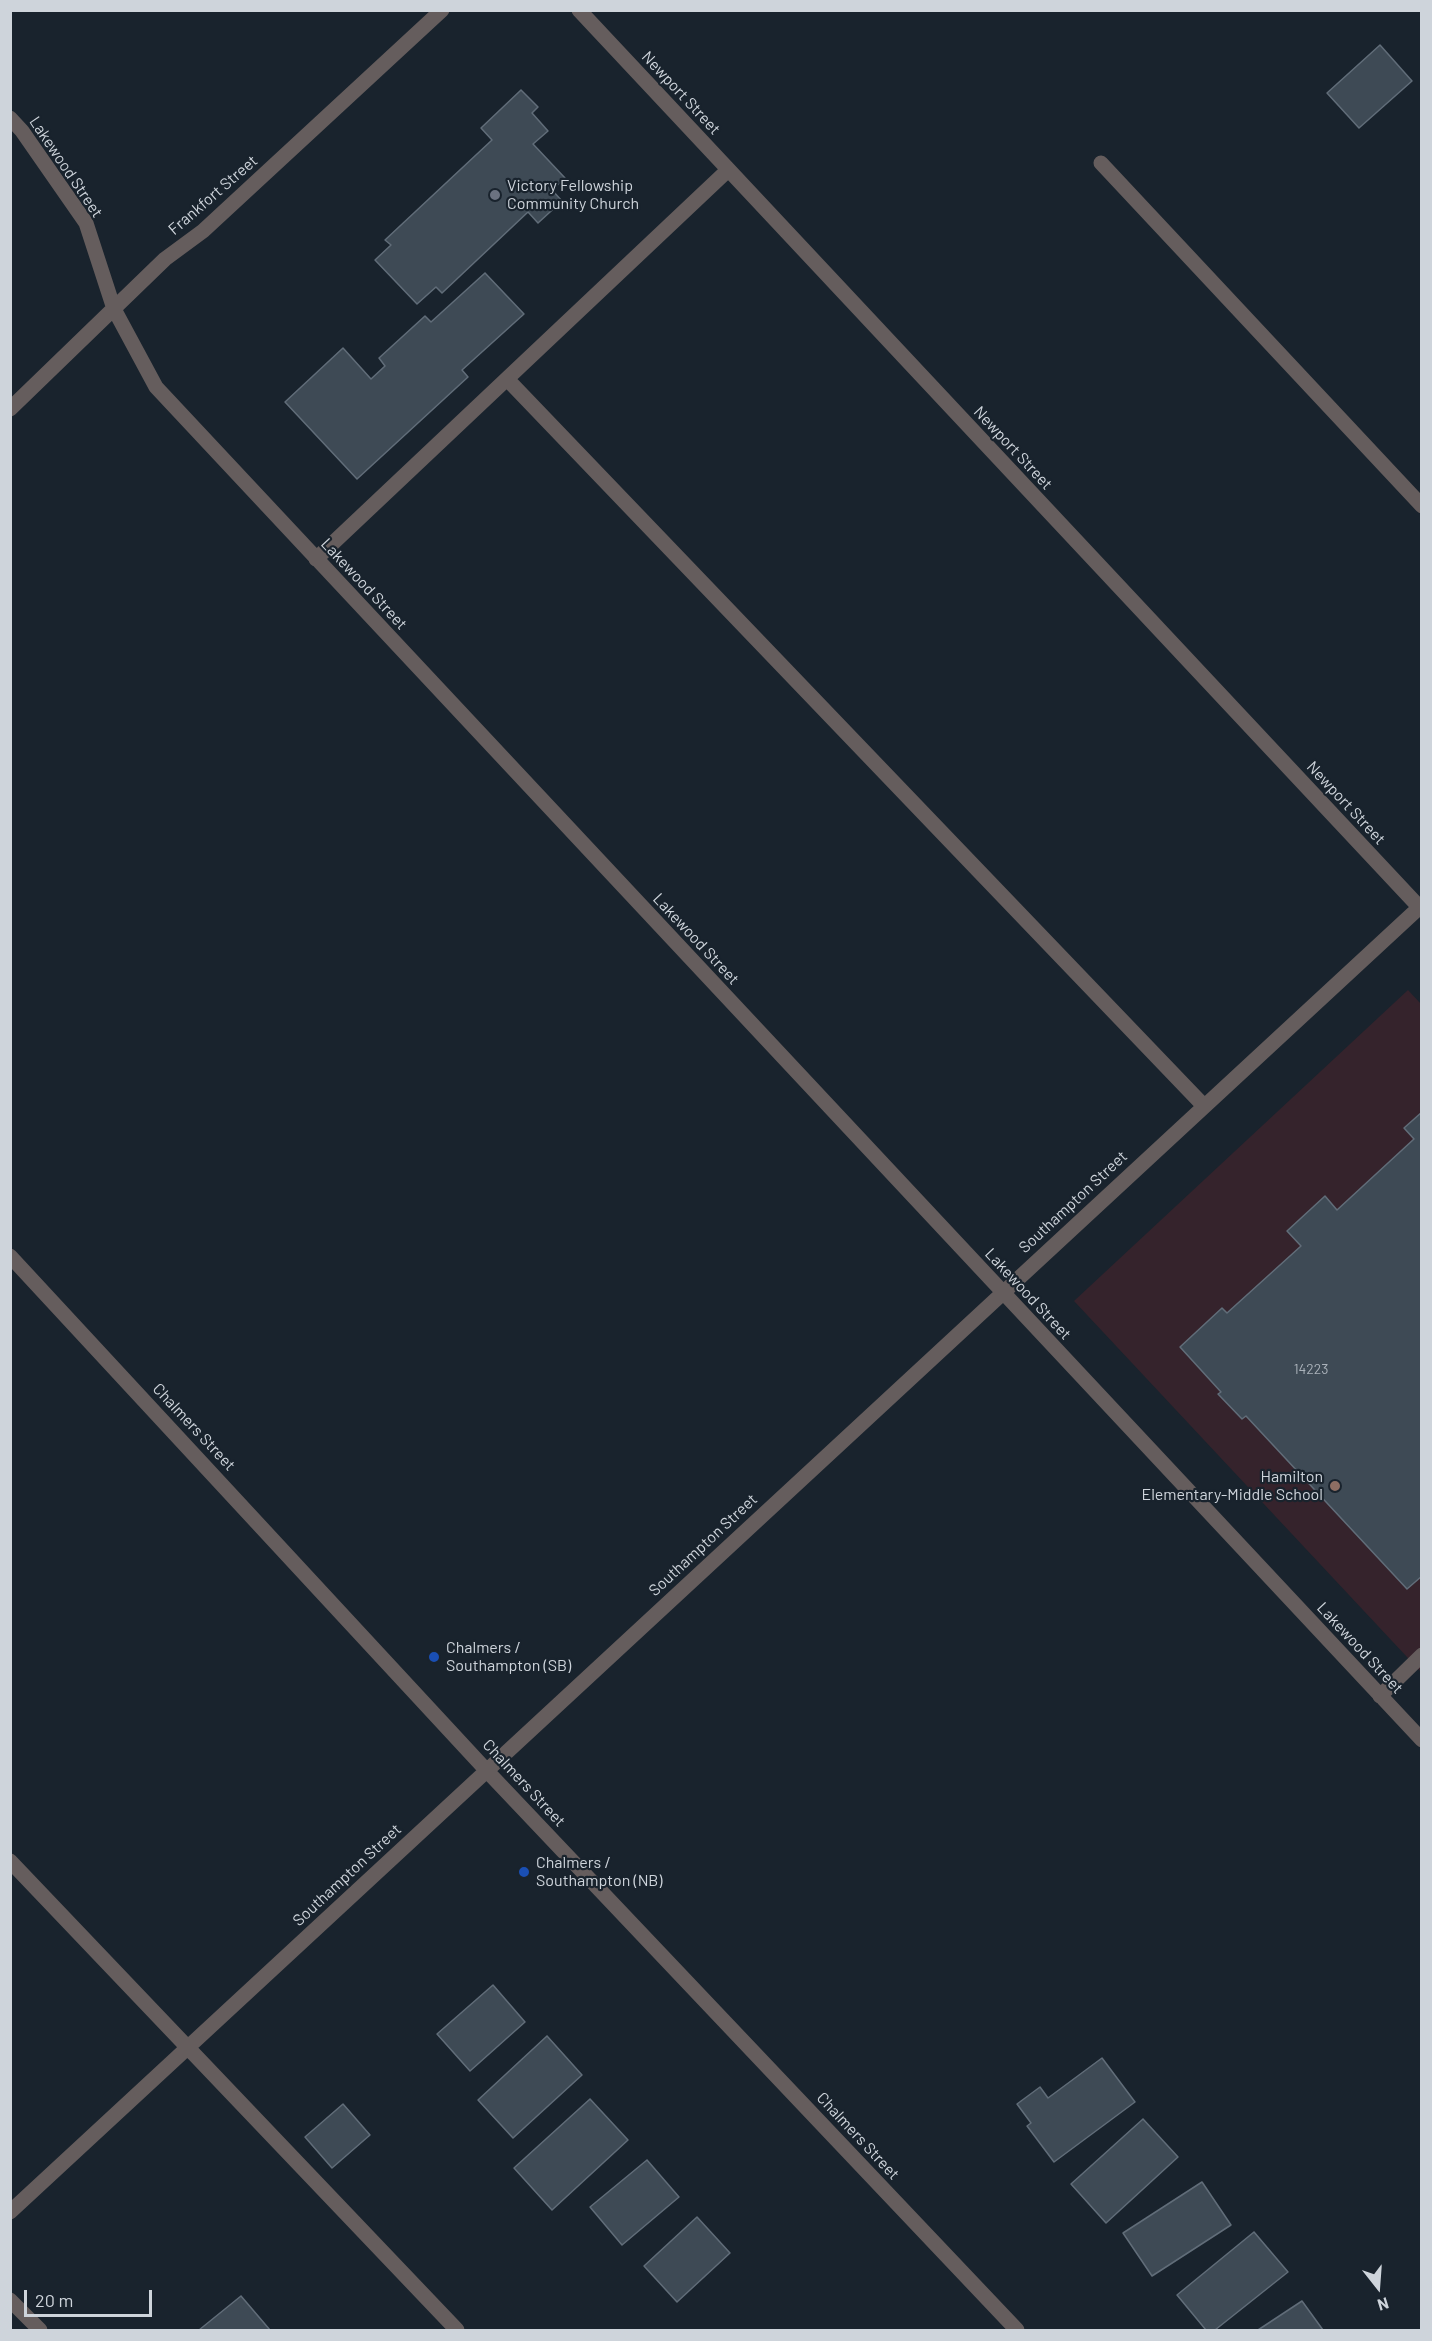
<!DOCTYPE html>
<html>
<head>
<meta charset="utf-8">
<style>
  body { margin:0 }
  #map { position:relative; width:1432px; height:2341px; overflow:hidden; background:#19232d; font-family:Barlow,sans-serif }
  canvas { display:block }
  .frame { position:absolute; inset:0; border:12px solid #ced4db; pointer-events:none }
  .north { position:absolute; left:1348px; top:2257px; width:60px; height:60px; -webkit-text-stroke:4px #19232d; paint-order:stroke; rotate:163deg; font-size:16px; font-weight:700; line-height:24px; text-align:center; color:#ced4db }
  .north::after { content:''; display:block; margin:auto; width:21px; height:27px; background:#ced4db; clip-path:polygon(50% 0,100% 100%,50% 72%,0 100%) }
  .scale { position:absolute; left:24px; top:2290px; width:128px; height:27px; box-sizing:border-box; border:3px solid #ced4db; border-top:0; padding-left:8px; font-size:18px; line-height:21px; white-space:nowrap; color:#ced4db; -webkit-text-stroke:4px #19232d; paint-order:stroke }
</style>
</head>
<body>
<div id="map">
<canvas width="1432" height="2341"></canvas>
<div class="frame"></div>
<div class="north">N</div>
<div class="scale">20 m</div>
</div>
<script>
const c = document.querySelector('canvas').getContext('2d');
c.lineJoin = 'round';
function fillPath(path, color) {
  c.fillStyle = color;
  c.fill(path, 'evenodd');
}
function shape(rows) {
  const path = new Path2D();
  for (const r of rows) {
    path.moveTo(r[0], r[1]);
    for (let i = 2; i < r.length; i += 2) path.lineTo(r[i], r[i + 1]);
  }
  return path;
}
function trace(path, color, width, dash) {
  c.strokeStyle = color;
  c.lineWidth = width;
  c.lineCap = dash ? 'butt' : 'round';
  c.setLineDash(dash || []);
  c.stroke(path);
}
function write(font, color, halo, rows, align = 'center') {
  c.font = font + ' Barlow,sans-serif';
  c.lineWidth = 4.5;
  c.setLineDash([]);
  c.textBaseline = 'middle';
  c.strokeStyle = halo;
  c.fillStyle = color;
  for (const [text, x, y, turn = 0] of rows) {
    c.save();
    c.translate(x, y);
    c.rotate((+turn || 0) * Math.PI / 180);
    c.textAlign = isNaN(turn) ? turn : align;
    if (halo) c.strokeText(text, 0, 0);
    c.fillText(text, 0, 0);
    c.restore();
  }
}
fillPath(shape([
  [1408,990,1421,1004,1421,1672,1074,1301]
]), '#35232c');
const building = shape([
  [1380,45,1412,81,1359,128,1327,93,1380,45],
  [521,90,538,107,532,113,548,131,533,144,565,178,552,190,562,201,538,223,528,212,442,293,436,287,417,304,375,260,391,245,385,240,492,140,481,128,521,90],
  [485,273,524,314,462,370,468,377,357,479,285,402,343,348,371,379,385,366,379,358,425,316,431,322,485,273],
  [1422,1112,1422,1576,1407,1589,1246,1416,1242,1419,1218,1394,1221,1392,1180,1347,1222,1308,1227,1313,1301,1246,1287,1231,1325,1196,1337,1210,1414,1139,1404,1128,1422,1112],
  [493,1985,525,2022,470,2071,437,2034,493,1985],
  [547,2036,582,2075,513,2138,478,2100,547,2036],
  [1102,2058,1135,2102,1054,2162,1027,2126,1031,2123,1017,2104,1040,2087,1048,2098,1102,2058],
  [590,2099,628,2140,552,2210,514,2168,590,2099],
  [343,2104,370,2135,332,2168,305,2137,343,2104],
  [1143,2119,1178,2157,1106,2223,1071,2184,1143,2119],
  [647,2160,679,2197,622,2245,590,2207,647,2160],
  [1202,2182,1231,2225,1152,2276,1123,2233,1202,2182],
  [697,2217,730,2253,677,2302,644,2266,697,2217],
  [1254,2232,1288,2272,1215,2330,1206,2330,1177,2295,1254,2232],
  [241,2296,270,2330,199,2330,241,2296],
  [1302,2301,1323,2330,1258,2330,1302,2301]
]);
fillPath(building, '#3e4a55');
trace(building, '#616d79', 1.5);
trace(shape([
  [579,10,1422,910],
  [10,118,22,131,86,223,114,309,156,387,1422,1740],
  [1101,163,1422,506],
  [507,379,1204,1106],
  [10,409,165,259,203,231,442,10],
  [316,559,728,170],
  [10,1256,487,1771,1017,2330],
  [1380,1696,1422,1655],
  [10,1861,457,2330],
  [10,2212,1422,905],
  [10,2300,40,2330]
]), '#655d5d', 15);
for (const [x, y, r, color] of [
  [495,195,6,"#6b7280"],
  [1335,1486,6,"#8d6e63"],
  [434,1657,6,"#1a4fb4"],
  [524,1872,6,"#1a4fb4"]
]) {
  const dot = new Path2D();
  dot.arc(x, y, r, 0, 2 * Math.PI);
  c.fillStyle = color;
  c.fill(dot);
  trace(dot, '#19232d', 2);
}
write('14px', '#aab2ba', null, [
  ["14223",1311,1369]
]);
write('16px', '#ced4db', '#19232d', [
  ["Newport Street",681,93,47],
  ["Lakewood Street",66,167,56],
  ["Frankfort Street",213,195,-41],
  ["Newport Street",1013,448,47],
  ["Lakewood Street",364,584,47],
  ["Newport Street",1346,803,47],
  ["Lakewood Street",696,939,47],
  ["Southampton Street",1073,1202,-43],
  ["Lakewood Street",1028,1294,47],
  ["Chalmers Street",194,1427,47],
  ["Southampton Street",703,1545,-43],
  ["Lakewood Street",1360,1648,47],
  ["Chalmers Street",524,1783,47],
  ["Southampton Street",347,1875,-43],
  ["Chalmers Street",858,2136,47]
]);
write('16px', '#ced4db', '#19232d', [
  ["Victory Fellowship",507,186],
  ["Community Church",507,204],
  ["Hamilton",1323,1477,"right"],
  ["Elementary-Middle School",1323,1495,"right"],
  ["Chalmers /",446,1648],
  ["Southampton (SB)",446,1666],
  ["Chalmers /",536,1863],
  ["Southampton (NB)",536,1881]
], 'left');
</script>
</body>
</html>
